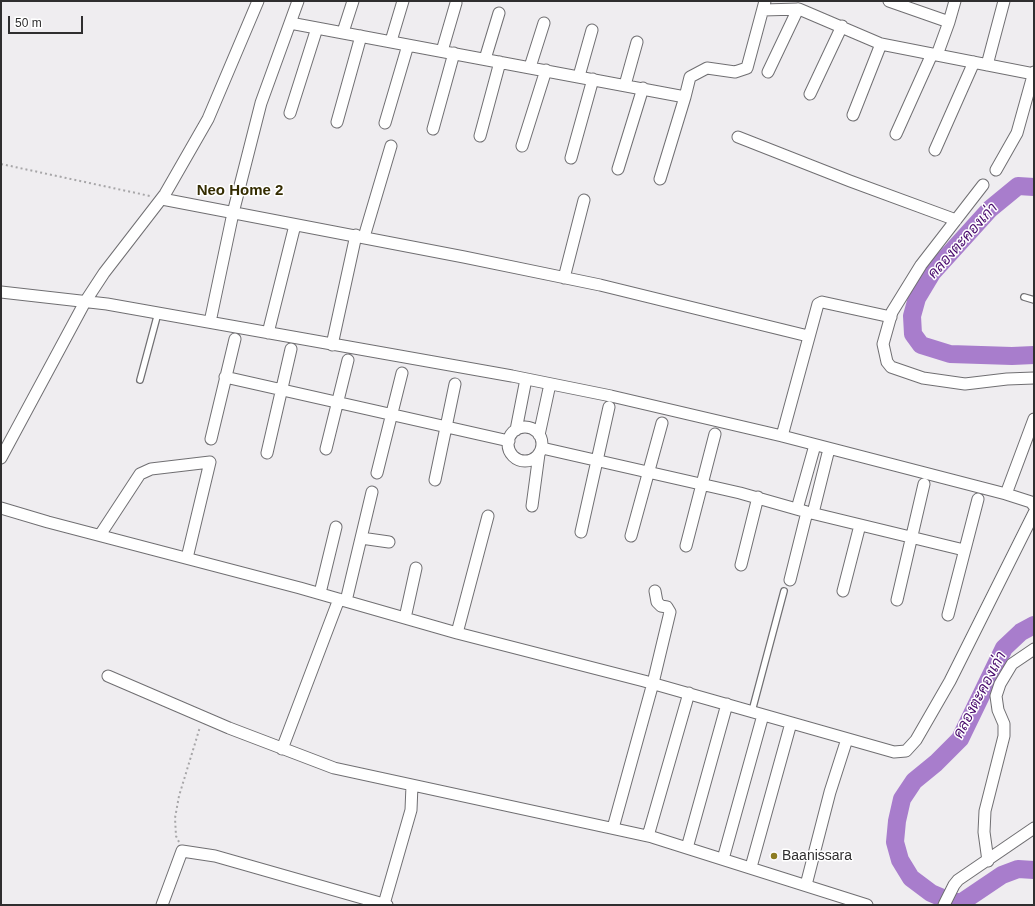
<!DOCTYPE html>
<html>
<head>
<meta charset="utf-8">
<style>
  body { margin:0 }
  #map { position:relative; width:1035px; height:906px; overflow:hidden; background:#efedf0; font-family:Helvetica,sans-serif }
  canvas { display:block }
  .frame { position:absolute; inset:0; border:2px solid #2f2e2f; pointer-events:none }
  .scale { position:absolute; left:8px; top:16px; width:75px; height:18px; box-sizing:border-box; border:2px solid #2f2e2f; border-top:0; padding-left:5px; font-size:12px; line-height:14px; white-space:nowrap; color:#2f2e2f; -webkit-text-stroke:3px #fff; paint-order:stroke }
</style>
</head>
<body>
<div id="map">
<canvas width="1035" height="906"></canvas>
<div class="frame"></div>
<div class="scale">50 m</div>
</div>
<script>
const c = document.querySelector('canvas').getContext('2d');
c.lineJoin = 'round';
function shape(rows) {
  const path = new Path2D();
  for (const r of rows) {
    if (r.length === 3) {
      path.moveTo(r[0] + r[2], r[1]);
      path.arc(r[0], r[1], r[2], 0, 2 * Math.PI);
      continue;
    }
    path.moveTo(r[0], r[1]);
    for (let i = 2; i < r.length; i += 2) path.lineTo(r[i], r[i + 1]);
  }
  return path;
}
function trace(path, color, width, dash) {
  c.strokeStyle = color;
  c.lineWidth = width;
  c.lineCap = dash ? 'butt' : 'round';
  c.setLineDash(dash || []);
  c.stroke(path);
}
function write(font, color, halo, rows, align = 'center') {
  c.font = font + ' Helvetica,Sarabun,sans-serif';
  c.lineWidth = 3;
  c.setLineDash([]);
  c.textBaseline = 'middle';
  c.strokeStyle = halo;
  c.fillStyle = color;
  for (const [text, x, y, turn = 0] of rows) {
    c.save();
    c.translate(x, y);
    c.rotate((+turn || 0) * Math.PI / 180);
    c.textAlign = isNaN(turn) ? turn : align;
    if (halo) c.strokeText(text, 0, 0);
    c.fillText(text, 0, 0);
    c.restore();
  }
}
trace(shape([
  [1034,187,1018,186,990,209,932,273,917,298,912,316,913,334,921,345,950,354,1012,356,1034,355],
  [1034,625,1021,632,1004,648,960,739,936,763,914,781,902,799,897,821,895,842,900,860,911,878,931,893,952,902,962,902,1002,875,1018,869,1034,870]
]), '#a87dcc', 18);
const service = shape([
  [1024,297,1034,300],
  [140,380,158,313],
  [752,711,784,591]
]);
const minor = shape([
  [763,10,799,9,881,44,937,55,949,22,889,1],
  [949,22,955,1],
  [290,23,685,97,690,77,707,68,735,72,747,68,765,1],
  [343,32,353,1],
  [391,41,403,1],
  [442,51,456,3],
  [937,55,1034,74],
  [485,59,499,13],
  [987,65,1004,1],
  [530,67,544,23],
  [768,72,798,9],
  [579,76,592,30],
  [625,85,637,42],
  [810,94,842,26],
  [290,113,317,28],
  [853,115,881,44],
  [337,122,361,36],
  [385,123,408,45],
  [433,129,454,53],
  [896,134,932,54],
  [480,136,500,62],
  [738,137,850,181,956,220],
  [522,146,546,70],
  [935,150,974,62],
  [571,158,593,79],
  [618,169,643,88],
  [996,170,1017,133,1034,72],
  [660,179,685,97],
  [983,185,921,265,892,312,883,344,887,362,891,367,923,378,965,384,1007,379,1034,378],
  [162,199,464,257,600,285,808,336],
  [364,237,391,146],
  [564,278,584,200],
  [1,292,107,304,512,376,611,396,782,436,1006,494,1031,502,1034,506],
  [210,322,233,213,261,103,298,1],
  [268,333,295,225],
  [332,345,356,235],
  [225,377,509,441],
  [525,444,17],
  [516,430,526,379],
  [539,435,550,384],
  [782,436,818,304,822,302,891,317],
  [211,439,235,339],
  [542,448,740,493,807,512,964,550],
  [326,449,348,360],
  [267,453,291,349],
  [1,458,85,302,104,273,165,194,208,119,258,1],
  [377,473,402,373],
  [435,480,455,384],
  [1006,494,1034,419],
  [532,506,539,454],
  [1,508,48,522,300,588,457,633,644,681,894,752,906,751,916,740,950,681,1034,513],
  [797,509,815,445],
  [813,513,829,449],
  [581,532,609,407],
  [100,535,140,474,151,469,210,462,187,558],
  [631,536,662,423],
  [361,538,389,542],
  [686,546,715,434],
  [741,565,758,497],
  [790,580,807,512],
  [843,591,860,525],
  [320,593,336,527],
  [897,600,924,484],
  [346,601,372,492],
  [948,615,978,499],
  [405,618,416,568],
  [457,633,488,516],
  [108,676,229,728,334,768,652,837,867,905],
  [282,749,339,599],
  [613,828,653,683,670,612,667,607,661,606,657,602,655,591],
  [648,836,689,693],
  [687,848,727,704],
  [723,859,763,715],
  [988,861,984,832,985,811,1004,736,1004,724,998,710,996,696,1000,684,1012,664,1034,649],
  [751,867,791,723],
  [806,885,830,792,847,739],
  [384,904,411,810,412,785],
  [162,905,182,851,215,856,387,905],
  [944,905,954,885,958,880,1034,828]
]);
trace(service, '#706f72', 8);
trace(minor, '#706f72', 13);
trace(shape([
  [1,164,150,196],
  [179,842,176,836,175,818,179,796,200,727]
]), '#a7a6a8', 2, [2, 3]);
trace(service, '#fff', 5.5);
trace(minor, '#fff', 11);
for (const [x, y, r, color] of [
  [774,856,4,"#8d7c22"]
]) {
  const dot = new Path2D();
  dot.arc(x, y, r, 0, 2 * Math.PI);
  c.fillStyle = color;
  c.fill(dot);
  trace(dot, '#fff', 1.5);
}
write('14px', '#2f2e2f', '#fff', [
  ["Baanissara",782,856]
], 'left');
write('bold 15px', '#342c01', '#fff', [
  ["Neo Home 2",240,191]
]);
write('italic 15px', '#490b6d', '#fff', [
  ["คลองตะคองเก่า",963,241,-48],
  ["คลองตะคองเก่า",980,695,-62]
]);
</script>
</body>
</html>
